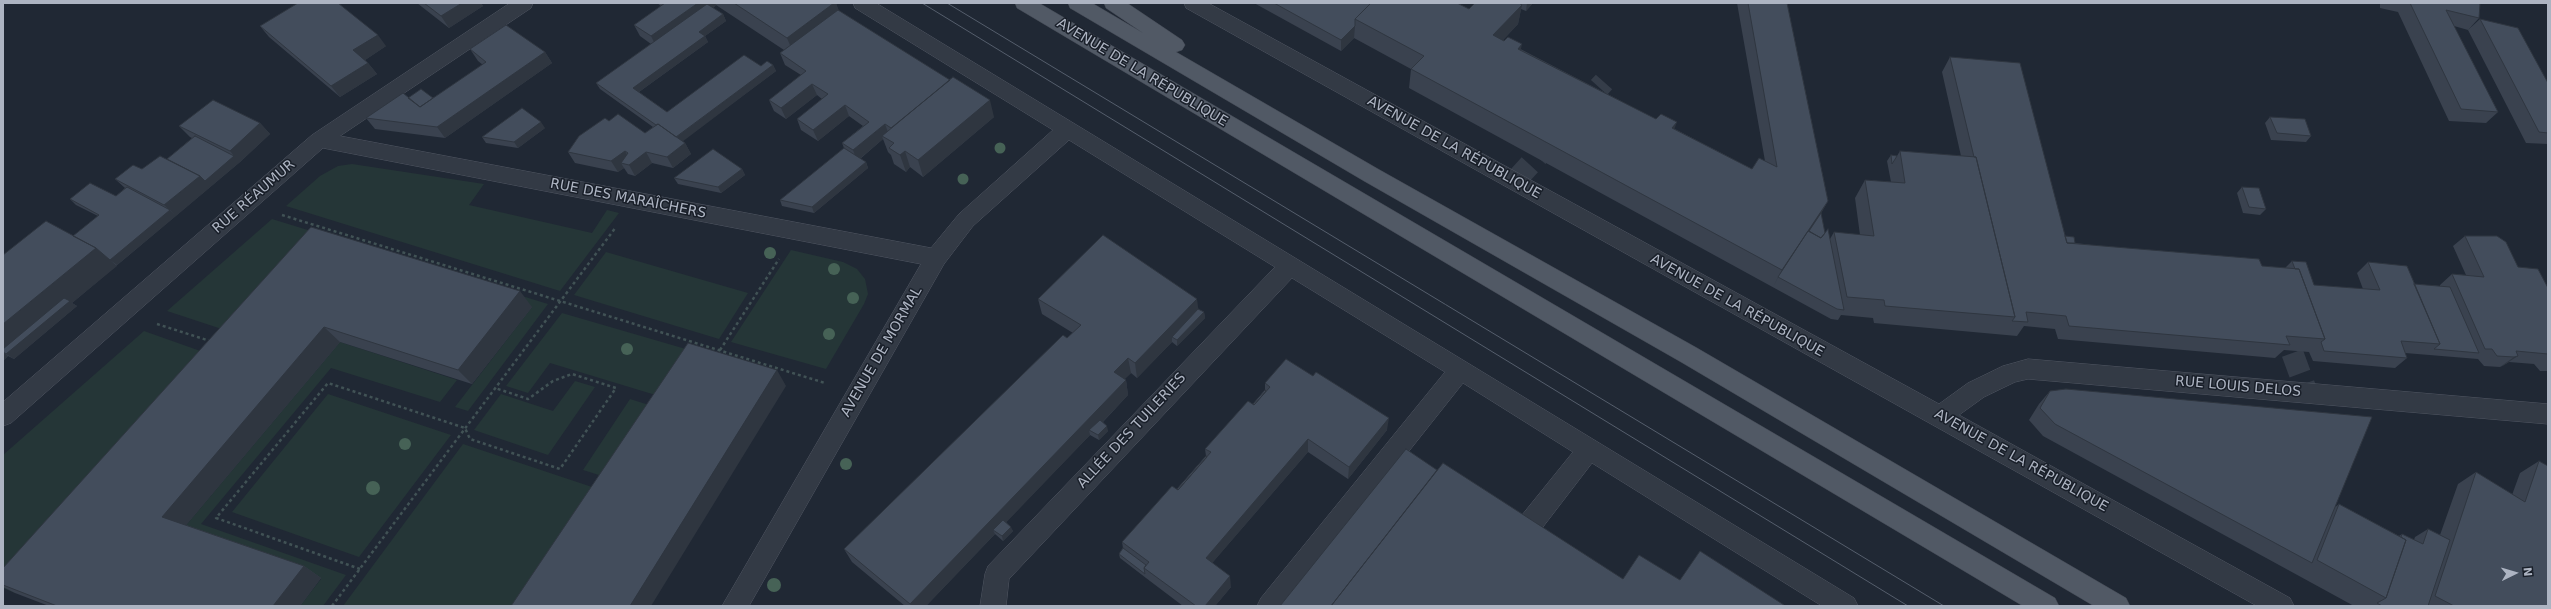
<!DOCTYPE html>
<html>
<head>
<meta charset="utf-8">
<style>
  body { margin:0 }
  #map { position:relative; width:2551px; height:609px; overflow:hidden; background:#202834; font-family:"DejaVu Sans",sans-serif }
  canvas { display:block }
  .frame { position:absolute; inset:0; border:4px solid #adb4c2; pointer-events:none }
  .north { position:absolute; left:2495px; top:553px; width:40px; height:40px; -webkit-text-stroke:3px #191f29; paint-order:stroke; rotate:85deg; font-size:11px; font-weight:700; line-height:16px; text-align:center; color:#adb4c2 }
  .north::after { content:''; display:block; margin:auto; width:14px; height:18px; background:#adb4c2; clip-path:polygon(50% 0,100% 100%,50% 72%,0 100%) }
</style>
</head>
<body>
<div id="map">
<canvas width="2551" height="609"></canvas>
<div class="frame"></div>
<div class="north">N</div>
</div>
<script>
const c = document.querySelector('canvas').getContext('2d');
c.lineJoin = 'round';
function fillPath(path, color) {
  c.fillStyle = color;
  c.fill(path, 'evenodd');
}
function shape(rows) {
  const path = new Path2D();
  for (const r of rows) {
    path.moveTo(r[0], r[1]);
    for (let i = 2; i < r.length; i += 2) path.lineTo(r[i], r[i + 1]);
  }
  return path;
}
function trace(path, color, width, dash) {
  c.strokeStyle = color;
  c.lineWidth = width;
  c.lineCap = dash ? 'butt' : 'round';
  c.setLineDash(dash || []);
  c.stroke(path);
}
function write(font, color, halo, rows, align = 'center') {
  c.font = font + ' "DejaVu Sans",sans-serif';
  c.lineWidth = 3;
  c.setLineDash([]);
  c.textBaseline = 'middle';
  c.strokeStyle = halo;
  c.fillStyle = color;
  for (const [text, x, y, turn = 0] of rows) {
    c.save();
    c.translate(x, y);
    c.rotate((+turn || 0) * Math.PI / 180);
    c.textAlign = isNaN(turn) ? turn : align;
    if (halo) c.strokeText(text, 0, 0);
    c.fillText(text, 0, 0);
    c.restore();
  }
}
fillPath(shape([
  [352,164,484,184,469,205,592,233,607,210,619,213,560,291,286,206,320,176,338,166],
  [272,219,548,304,468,411,455,407,532,307,243,336,167,311],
  [791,250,843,262,857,269,865,279,868,294,864,304,826,369,731,342],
  [606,252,748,293,719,339,574,295],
  [562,313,703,354,672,400,550,363,528,393,506,386],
  [144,331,223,359,15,593,3,588,3,455],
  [340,342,457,380,440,402,331,368,201,524,346,575,323,606,300,606,321,579,182,530],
  [575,381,595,387,548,455,474,430,501,394,553,411],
  [328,394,451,435,359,557,232,512],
  [630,399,665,410,618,481,583,470],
  [463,444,610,493,535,606,343,606]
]), '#253637');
trace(shape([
  [1577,112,1604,82],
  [1515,181,1556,136],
  [2281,322,2307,393]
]), '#353d49', 22, [22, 11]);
const minor = shape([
  [510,3,533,3,531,8,340,136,931,248,959,214,1053,130,855,8,853,3,876,3,1854,598,1858,606,1822,606,1592,463,1536,536,1527,539,1518,536,1515,528,1518,520,1573,452,1463,383,1286,606,1257,606,1261,598,1445,372,1292,278,1009,579,1006,606,980,606,985,574,988,566,1275,267,1069,140,973,226,944,264,749,606,722,606,921,264,323,148,11,423,3,426,3,402,312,135,510,3],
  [1184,3,1208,3,1939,404,1968,383,2003,366,2028,359,2548,404,2548,424,2028,379,2015,382,1984,397,1959,415,2290,598,2294,606,2257,606,1186,8,1184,3]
]);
const major = shape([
  [1015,3,1039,3,2055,598,2059,606,2023,606,1017,8,1015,3],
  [1068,3,1092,3,1143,33,1106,8,1104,3,1127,3,1182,40,1185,45,1182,50,1176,52,1378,169,1697,348,2126,598,2130,606,2094,606,1681,362,1364,181,1070,8,1068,3]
]);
trace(minor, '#515763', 1);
trace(major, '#3d434e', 1);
trace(shape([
  [282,215,825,383],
  [157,324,210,341],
  [720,350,779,259],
  [360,569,216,518,328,383,465,428,470,439,560,469,616,388,572,374,553,381,528,399,495,388],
  [332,606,616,227]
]), '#415255', 2.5, [3, 3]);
fillPath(minor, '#333a45');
fillPath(major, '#515965');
trace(shape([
  [922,3,1908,606],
  [947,3,1944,606]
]), '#555e6c', 1);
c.fillStyle = '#466256';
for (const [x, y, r] of [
  [1000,148,5.5],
  [963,179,5.5],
  [770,253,6],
  [834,269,6],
  [853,298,6],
  [829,334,6],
  [627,349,6],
  [405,444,6],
  [846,464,6],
  [373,488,7],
  [774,585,7]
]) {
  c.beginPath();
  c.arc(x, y, r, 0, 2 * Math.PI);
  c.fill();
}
fillPath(shape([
  [417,3,481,3,483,6,449,28],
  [657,3,836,3,838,10,994,117,923,177,910,167,906,172,894,164,891,155,888,152,883,139,860,159,866,162,868,168,814,213,782,206,780,200,844,148,842,143,863,126,849,116,818,141,801,130,797,119,822,99,817,95,786,119,774,111,769,100,801,75,785,65,780,53,784,50,716,5,713,8,723,14,726,21,705,36,708,42,639,92,667,112,761,66,773,65,776,71,682,141,685,143,691,154,673,168,652,163,635,176,628,174,624,168,618,172,575,163,568,152,609,121,645,133,653,127,600,89,596,83,651,44,640,36,634,25,661,6],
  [1254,3,1457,3,1469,9,1475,3,1533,3,1526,11,1521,9,1518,24,1503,40,1752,169,1765,161,1737,3,1787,3,1828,201,1821,213,1825,233,1830,239,1834,232,1860,235,1855,198,1865,180,1891,182,1887,161,1891,155,1897,156,1900,151,1961,156,1942,72,1950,57,2065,236,2075,243,2262,266,2285,268,2292,261,2314,285,2363,289,2357,273,2368,262,2414,284,2440,286,2440,285,2452,274,2466,275,2453,246,2465,236,2518,267,2548,288,2548,371,2540,371,2534,364,2509,362,2504,365,2500,367,2484,366,2478,359,2405,353,2407,358,2395,368,2313,361,2309,352,2284,350,2275,358,2058,339,2055,329,2024,326,2017,336,1874,323,1873,318,1841,315,1838,320,1831,319,1409,88,1411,69,1354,38,1341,51],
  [2380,3,2477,3,2479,18,2468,30,2454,26,2498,112,2486,123,2449,121,2398,12,2380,8],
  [2480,19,2548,83,2548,144,2526,143,2468,30],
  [260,26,386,46,365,60,368,63,377,74,340,97,269,37],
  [470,49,545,52,552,63,445,138,375,129,366,118,408,98,433,98,483,65,478,61],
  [2270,117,2311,136,2306,142,2271,140,2265,123],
  [260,123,270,134,240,162,72,303,77,306,14,359,8,356,3,361,3,255,73,236,98,216,76,205,70,199,116,196,125,188,115,179,167,159,192,138,190,137,179,126],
  [545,128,518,148,486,143,482,137],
  [742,169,745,175,721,193,678,184,674,178],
  [2242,187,2266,209,2260,215,2243,213,2237,193],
  [311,227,532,307,472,384,340,342,186,525,304,566,321,578,300,606,49,606,15,593,3,587,3,568],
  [1038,299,1198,309,1204,312,1205,318,1177,346,1172,342,1137,378,1131,373,1124,379,1126,380,1128,395,1103,422,1108,431,1099,440,1090,435,1006,522,1013,531,1003,541,995,534,926,606,905,606,852,562,844,549,1073,333,1042,314],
  [1265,383,1387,430,1348,479,1308,452,1212,563,1231,587,1215,606,1183,606,1146,578,1120,558,1119,554,1123,548,1122,542,1177,489,1206,456,1205,449,1253,404,1265,390],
  [2050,391,2335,507,2339,504,2399,536,2402,534,2414,540,2415,537,2428,529,2440,535,2458,484,2476,472,2512,495,2520,473,2539,461,2548,606,2354,606,2043,436,2029,420,2039,404]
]), '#3a424f');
fillPath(shape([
  [462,3,481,3,483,6,449,28,441,16],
  [698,3,715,3,716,5,657,48,651,36],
  [834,3,836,3,843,21,795,57,787,38],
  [1527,3,1533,3,1526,11],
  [1522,5,1518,24,1490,54,1493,35],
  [723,14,726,21,705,36,708,42,636,94,633,88,699,32],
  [1355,26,1354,38,1341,51,1341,40],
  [378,35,386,46,362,62,353,50],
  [1522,44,1518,63,1518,49],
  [545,52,552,63,445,138,437,127],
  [368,63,377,74,340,97,331,86],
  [773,65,776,71,678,145,674,139],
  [812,84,817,95,786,119,781,108],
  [990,100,994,117,923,177,918,160],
  [845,105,849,116,818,141,813,130],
  [541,122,545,128,518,148,514,142],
  [1677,122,1670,140,1672,128],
  [260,123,270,134,240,162,176,216,164,205,200,176,234,156,230,151],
  [885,124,889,135,882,136,883,139,857,161,853,150],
  [685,143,691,154,673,168,667,157],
  [625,151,631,162,621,163,624,168,618,172,611,161],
  [905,151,910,167,906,172,900,155],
  [646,152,652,163,635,176,629,165],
  [866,162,868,168,814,213,812,207],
  [742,169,745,175,721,193,718,187],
  [1828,201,1818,219,1778,277,1773,287,1782,270],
  [170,210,176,216,117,265,110,260],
  [96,248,117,266,72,303,77,306,14,359,3,352,3,324],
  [520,291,532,307,472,384,458,370],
  [1197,299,1199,314,1172,337,1172,342,1137,378,1135,363],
  [1204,312,1205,318,1177,346,1177,340],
  [324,327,340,342,182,530,162,517],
  [3,352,8,356,3,361],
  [2518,356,2504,365,2500,367,2514,357],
  [1128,358,1131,373,1117,387,1114,372],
  [777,370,786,386,651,606,630,606],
  [1126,380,1128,395,1093,432,1089,430,1090,435,997,532,993,530,995,534,926,606,911,606,910,604],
  [1389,418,1387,430,1348,479,1349,467],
  [1107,426,1108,431,1099,440,1098,435],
  [1308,439,1308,452,1207,569,1206,558],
  [1011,527,1013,531,1003,541,1002,536],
  [304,566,321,578,300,606,273,606],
  [1230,576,1231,587,1215,606,1205,606]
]), '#2f3640');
const building = shape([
  [298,3,338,3,378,35,353,50,368,63,331,86,260,26,298,3],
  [424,3,462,3,441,16,424,3],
  [665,3,698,3,651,36,634,25,665,3],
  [734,3,834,3,787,38,734,3],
  [1274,3,1371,3,1355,19,1355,26,1341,40,1274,3],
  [1371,3,1457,3,1469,9,1475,3,1519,3,1522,5,1493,35,1504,41,1508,37,1522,44,1518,49,1656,119,1661,114,1677,122,1672,128,1752,169,1759,158,1777,167,1748,3,1787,3,1828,201,1782,270,1411,69,1424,56,1355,19,1371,3],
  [2410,3,2477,3,2480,4,2479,18,2446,10,2498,112,2461,109,2410,3],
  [707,4,723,14,699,32,705,36,633,88,667,112,744,55,761,66,767,61,773,65,676,137,658,124,656,125,596,83,707,4],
  [838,10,950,80,891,128,885,124,853,150,842,143,869,122,845,105,813,130,797,119,828,94,812,84,781,108,769,100,806,71,780,53,838,10],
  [2480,19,2518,28,2548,83,2548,133,2539,132,2480,19],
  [506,25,545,52,437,127,366,118,403,93,420,107,486,62,470,49,506,25],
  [1950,57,2020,63,2067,243,2259,259,2262,266,2299,269,2325,339,2286,336,2290,345,2069,326,2066,316,2026,312,2028,322,2012,321,2015,317,1976,157,1974,157,1950,57],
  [953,77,990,100,918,160,905,151,900,155,889,148,894,143,882,136,953,77],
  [421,89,433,98,420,107,408,98,421,89],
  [213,100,260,123,230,151,179,126,213,100],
  [522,108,541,122,514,142,482,137,522,108],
  [618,114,645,133,658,124,685,143,667,157,646,152,629,165,621,163,628,153,625,151,611,161,568,152,579,136,605,118,609,121,618,114],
  [2270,117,2305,119,2311,136,2277,133,2270,117],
  [195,136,234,156,205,181,200,176,167,159,195,136],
  [844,148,866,162,812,207,780,200,844,148],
  [713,149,742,169,718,187,674,178,713,149],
  [1900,151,1976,157,2015,317,1885,306,1884,300,1847,297,1834,232,1874,236,1865,180,1905,183,1900,151],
  [1891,155,1897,156,1892,164,1891,155],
  [160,156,200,176,164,205,115,179,133,165,142,169,160,156],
  [90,183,116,196,127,187,170,210,110,260,96,248,73,236,99,215,70,199,90,183],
  [2242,187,2259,188,2266,209,2249,207,2242,187],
  [1821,213,1825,233,1821,238,1809,231,1821,213],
  [46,221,96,248,3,324,3,255,46,221],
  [311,227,520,291,458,370,324,327,162,517,304,566,273,606,57,606,3,585,3,568,311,227],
  [1828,229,1844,310,1837,309,1778,277,1808,231,1821,238,1828,229],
  [1103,235,1197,299,1135,363,1128,358,1114,372,1126,380,910,604,844,549,1063,335,1067,338,1081,325,1038,299,1103,235],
  [2065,236,2074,237,2075,243,2067,243,2065,236],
  [2465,236,2497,236,2506,242,2518,267,2538,269,2548,288,2548,354,2516,351,2518,356,2514,357,2497,356,2492,349,2485,349,2452,274,2484,277,2465,236],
  [2292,261,2306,262,2314,285,2380,290,2368,262,2407,266,2440,344,2401,341,2407,358,2324,351,2321,342,2325,339,2299,269,2295,269,2292,261],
  [2414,284,2450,287,2479,353,2434,349,2440,344,2414,284],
  [64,298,70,301,6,354,3,352,3,349,64,298],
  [1198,309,1204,312,1177,340,1172,337,1198,309],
  [688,343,777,370,630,606,511,606,688,343],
  [1286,359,1313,376,1316,372,1389,418,1349,467,1308,439,1206,558,1230,576,1205,606,1196,606,1144,568,1149,562,1122,542,1172,486,1178,490,1211,452,1205,449,1248,401,1254,405,1270,387,1265,383,1286,359],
  [2066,389,2372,417,2312,563,2055,424,2040,408,2050,391,2066,389],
  [1265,390,1266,391,1254,405,1253,404,1265,390],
  [1100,420,1107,426,1098,435,1089,430,1100,420],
  [1406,449,1437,470,1331,606,1280,606,1406,449],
  [1206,456,1207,457,1178,490,1177,489,1206,456],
  [2539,461,2548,466,2548,606,2454,606,2435,596,2476,472,2525,502,2539,461],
  [1443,463,1623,579,1639,555,1680,580,1700,551,1784,605,1783,606,1331,606,1443,463],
  [2339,504,2406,540,2386,598,2317,560,2339,504],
  [1003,520,1011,527,1002,536,993,530,1003,520],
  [2428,529,2450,540,2428,606,2382,606,2377,603,2386,598,2406,540,2401,537,2402,534,2423,544,2428,529],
  [1123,548,1146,565,1144,568,1145,574,1119,554,1123,548]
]);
fillPath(building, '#434d5c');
trace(building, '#2f3640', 1);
write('14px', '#adb4c2', '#191f29', [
  ["AVENUE DE LA RÉPUBLIQUE",1142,73,31],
  ["AVENUE DE LA RÉPUBLIQUE",1454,148,29],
  ["RUE RÉAUMUR",254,197,-41],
  ["RUE DES MARAÎCHERS",628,199,11],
  ["AVENUE DE LA RÉPUBLIQUE",1737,306,29],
  ["AVENUE DE MORMAL",882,352,-60],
  ["RUE LOUIS DELOS",2238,387,5],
  ["ALLÉE DES TUILERIES",1132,431,-47],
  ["AVENUE DE LA RÉPUBLIQUE",2021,461,29]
]);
</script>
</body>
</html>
